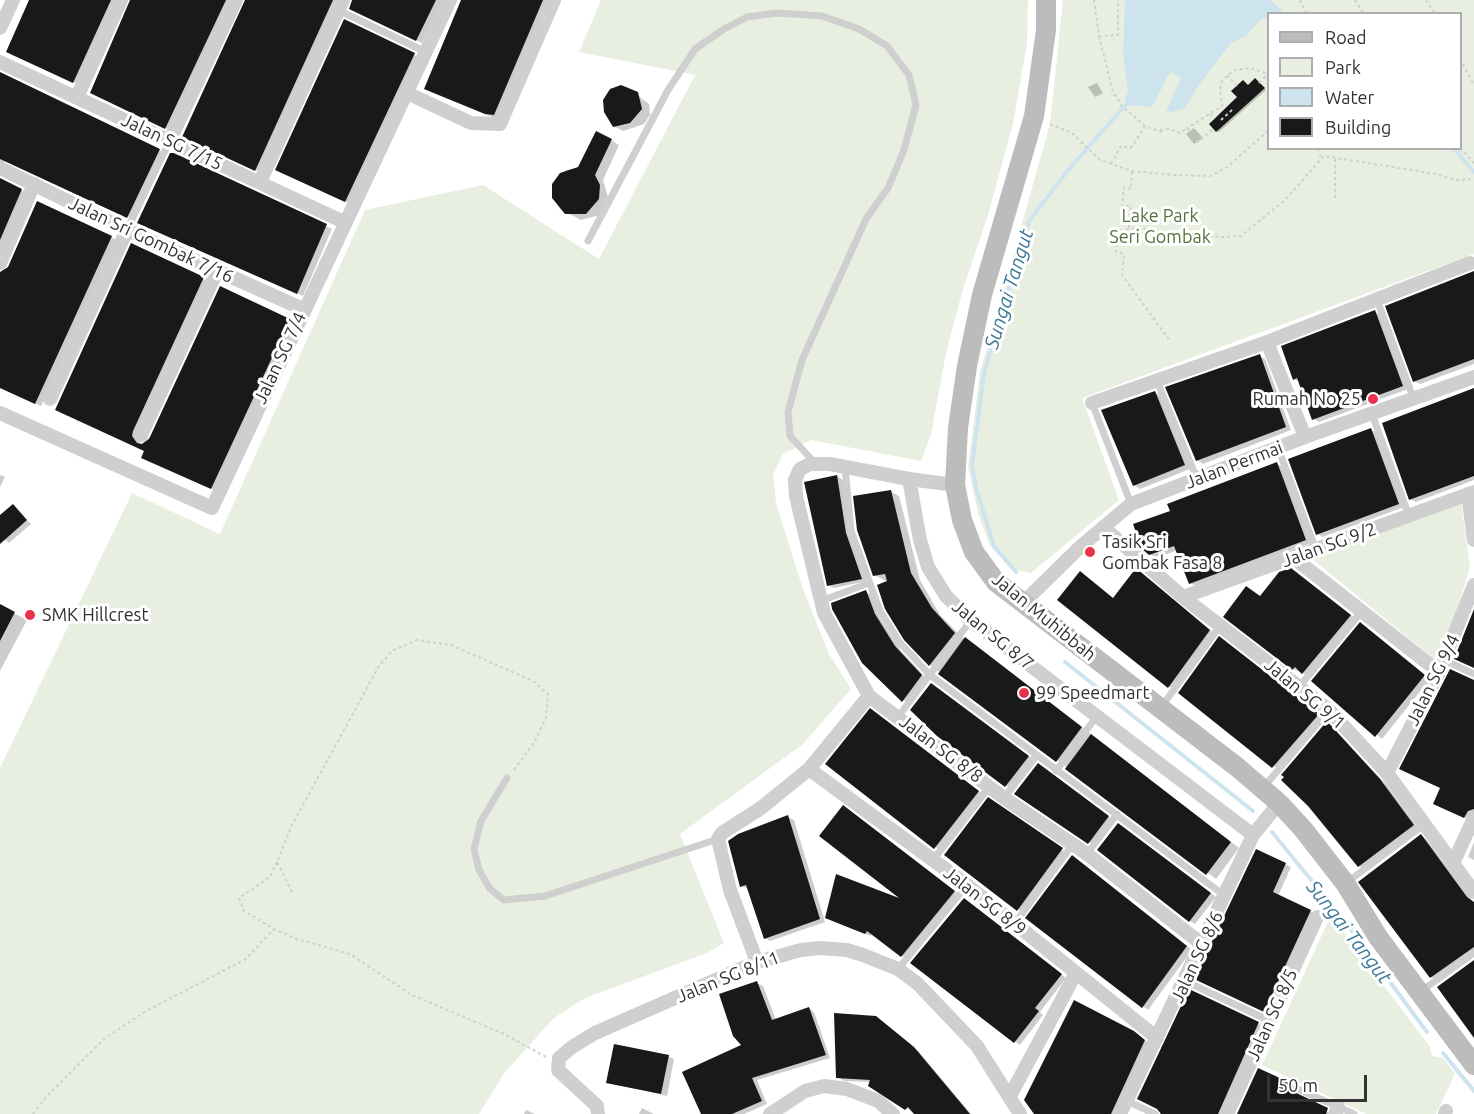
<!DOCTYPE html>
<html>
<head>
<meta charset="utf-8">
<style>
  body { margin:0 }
  #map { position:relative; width:1474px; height:1114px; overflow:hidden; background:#fff; font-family:Ubuntu,sans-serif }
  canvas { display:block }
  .legend { position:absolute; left:1267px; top:12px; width:195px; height:138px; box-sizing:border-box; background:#fff; border:2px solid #adadad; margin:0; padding:8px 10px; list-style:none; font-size:18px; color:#323232 }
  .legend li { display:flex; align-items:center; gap:12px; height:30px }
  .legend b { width:30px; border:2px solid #adadad }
  .scale { position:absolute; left:1267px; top:1075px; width:100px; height:27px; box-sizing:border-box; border:3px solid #323232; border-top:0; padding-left:8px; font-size:18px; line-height:21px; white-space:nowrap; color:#323232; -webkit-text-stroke:4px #fff; paint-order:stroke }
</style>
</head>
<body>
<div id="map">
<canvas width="1474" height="1114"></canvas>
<ul class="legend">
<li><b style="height:8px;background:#bcbcbc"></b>Road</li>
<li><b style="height:16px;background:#e9efe0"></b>Park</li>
<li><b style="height:16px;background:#cde3ee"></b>Water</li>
<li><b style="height:16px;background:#191919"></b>Building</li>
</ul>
<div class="scale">50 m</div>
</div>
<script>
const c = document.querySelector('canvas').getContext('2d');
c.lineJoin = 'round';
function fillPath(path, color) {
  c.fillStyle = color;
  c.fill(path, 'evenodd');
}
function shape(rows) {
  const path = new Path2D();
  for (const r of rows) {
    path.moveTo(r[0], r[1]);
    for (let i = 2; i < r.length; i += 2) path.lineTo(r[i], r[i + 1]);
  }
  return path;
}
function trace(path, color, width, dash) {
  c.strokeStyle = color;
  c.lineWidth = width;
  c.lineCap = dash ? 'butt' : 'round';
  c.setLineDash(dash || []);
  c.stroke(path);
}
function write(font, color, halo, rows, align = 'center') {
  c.font = font + ' Ubuntu,sans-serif';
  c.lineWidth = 6;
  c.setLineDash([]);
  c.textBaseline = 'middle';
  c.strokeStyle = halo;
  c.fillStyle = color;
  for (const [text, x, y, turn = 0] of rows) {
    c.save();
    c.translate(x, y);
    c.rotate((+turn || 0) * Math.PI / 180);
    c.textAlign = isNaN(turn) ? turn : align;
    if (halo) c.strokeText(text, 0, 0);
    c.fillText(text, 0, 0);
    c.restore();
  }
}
fillPath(shape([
  [601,0,1028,0,1027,43,1013,124,988,215,963,289,946,353,931,435,921,461,811,440,783,454,773,475,776,503,802,586,829,654,851,689,803,744,680,834,724,943,707,953,585,998,554,1018,505,1072,479,1114,0,1114,0,768,132,493,220,534,365,210,483,185,599,259,695,75,579,52],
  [1063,0,1474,0,1474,254,1082,398,1119,500,1031,573,1011,569,990,546,978,513,968,467,980,372,1050,124],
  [1268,14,1460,14,1460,148,1268,148],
  [1461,502,1470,566,1456,615,1434,659,1311,558],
  [1331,915,1430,1047,1432,1056,1443,1058,1455,1074,1436,1114,1366,1114,1262,1065]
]), '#e9efe0');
fillPath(shape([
  [1125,0,1270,0,1283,11,1268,14,1268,17,1260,20,1245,37,1231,43,1198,86,1185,108,1172,112,1166,111,1181,78,1170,72,1152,107,1127,105,1125,99,1128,91,1123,55]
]), '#cde3ee');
fillPath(shape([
  [30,0,118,0,80,85,13,55],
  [131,0,233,0,172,131,98,96],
  [245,0,341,0,262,173,189,139],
  [355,0,443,0,422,43,356,12],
  [463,0,549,0,500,117,492,117,431,92],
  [345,21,420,58,351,204,283,173],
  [0,74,164,153,133,219,11,162,5,161,0,165],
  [1258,81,1266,90,1219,132,1217,131,1249,87],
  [1097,83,1103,93,1095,97,1088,87],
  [627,87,649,104,650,115,644,124,623,131,614,126,611,91],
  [1194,128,1203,138,1194,144,1186,134],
  [611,140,619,145,603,180,608,197,600,215,581,220,560,209,554,198,557,179,566,170,579,168],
  [173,154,332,229,303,296,144,225],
  [0,179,27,193,0,256],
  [111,237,117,241,41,406,0,388,0,273],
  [132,245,209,282,138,435,140,445,289,320,295,323,217,491,149,460,146,451,62,413],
  [1474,273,1474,364,1420,384,1414,381],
  [1374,311,1380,315,1408,389,1319,422,1314,419,1300,382,1294,379],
  [1259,356,1265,359,1291,430,1203,464,1197,460],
  [1474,391,1474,480,1416,502,1410,499],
  [1155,392,1160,396,1190,469,1140,489,1134,485],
  [1371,430,1377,433,1404,507,1323,537,1318,534],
  [1277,464,1283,467,1311,543,1196,586,1190,583,1178,550,1156,558,1150,554,1172,511],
  [0,475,5,477,0,487],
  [837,476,843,480,851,537,867,581,834,588,828,585],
  [890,491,899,496,920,580,940,615,965,640,974,644,1239,848,1216,879,930,665,906,639,887,582,875,575],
  [13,506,31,524,9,543,0,536,0,517],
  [1291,569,1356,619,1309,676,1293,669,1225,616,1261,598],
  [1142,573,1215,634,1174,690,1059,600,1114,599],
  [866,592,872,595,880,618,901,651,927,679,908,704,864,662],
  [0,606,27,620,0,671],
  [1361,624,1430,679,1382,739,1313,681],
  [1225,642,1323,718,1279,770,1180,693],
  [1474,680,1474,814,1470,820,1440,807,1442,788],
  [937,688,1034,760,1011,789,938,735],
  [876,714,984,795,941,851,827,764],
  [1327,723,1386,784,1419,829,1365,869,1359,866],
  [1044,768,1113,820,1094,846,1089,842],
  [994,803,1067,853,1023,913,1018,909],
  [849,810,959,895,907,959,872,933,871,936,832,921,905,902],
  [788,817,794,820,825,922,770,941,765,938,749,889,742,886],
  [1124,828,1216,897,1195,924,1190,921],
  [1421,836,1426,839,1474,903,1474,953,1437,980,1431,977],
  [1474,842,1474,860,1468,857],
  [1078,860,1192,950,1148,1010,1027,918],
  [1285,864,1291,867,1278,896,1316,914,1270,1014,1202,982],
  [970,903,1066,978,1040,1012,1043,1015,1020,1045,912,963],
  [757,983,763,986,776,1020,809,1008,814,1012,830,1058,757,1080,767,1104,744,1114,702,1114,744,1046],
  [1190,991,1264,1027,1224,1114,1161,1114,1159,1109],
  [876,1017,919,1052,971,1114,915,1114,871,1082,844,1081,838,1077],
  [1139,1036,1150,1044,1113,1114,1035,1114],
  [668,1056,674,1059,667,1096,608,1082],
  [1292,1085,1298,1089,1295,1095,1332,1114,1238,1114],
  [642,1108,654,1114,639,1114],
  [526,1110,535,1114,524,1114]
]), '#0003');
trace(shape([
  [1454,148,1474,172],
  [1016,572,994,546,976,488,972,466,984,373,1029,221,1069,169,1128,102],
  [1065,662,1253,811],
  [1272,832,1347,924,1427,1032],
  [1443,1053,1474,1091]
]), '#cde3ee', 4);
fillPath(shape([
  [29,0,111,0,73,83,6,52],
  [130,0,226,0,165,129,90,93],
  [245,0,333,0,255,171,182,137],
  [352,0,436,0,416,41,349,9],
  [461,0,543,0,494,115,485,114,424,89],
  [344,19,415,53,345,202,275,170],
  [0,72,160,149,127,218,0,159],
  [1255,78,1265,88,1216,132,1209,124,1237,97,1231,91,1243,80,1248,85],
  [621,85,638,92,642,109,630,123,613,127,604,112,603,100,610,89],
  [596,131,612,139,595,175,600,185,599,199,586,214,565,214,552,198,552,184,560,173,578,167],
  [170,153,174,153,327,224,297,294,137,223],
  [0,178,22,189,0,240],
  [37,201,112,236,35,404,0,388,0,272,8,267],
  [131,243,204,277,133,431,132,436,137,443,142,444,149,439,220,286,290,319,211,489,141,458,144,451,55,410],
  [1474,271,1474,359,1413,382,1385,306],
  [1375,310,1403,386,1312,420,1297,378,1293,380,1281,346],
  [1260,354,1286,427,1196,461,1165,387],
  [1474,388,1474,476,1409,500,1382,423],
  [1155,391,1185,465,1133,486,1101,410],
  [1371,428,1399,504,1316,535,1288,459],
  [1277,462,1306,540,1189,584,1174,546,1149,555,1142,549,1133,524,1170,511,1167,504],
  [837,475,846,533,862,579,827,586,804,482],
  [891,490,911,573,932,608,955,633,929,666,904,640,885,609,877,585,887,581,885,574,873,576,857,530,853,496],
  [13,504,27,520,0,544,0,515],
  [1136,568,1210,630,1168,688,1057,600,1080,571,1113,598],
  [1291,568,1351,615,1302,674,1295,667,1292,670,1223,617,1246,586,1260,596,1279,572],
  [866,590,875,614,895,646,922,675,902,702,862,663,832,609,831,603],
  [0,604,15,612,0,641],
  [1474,609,1474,668,1454,659],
  [1360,622,1425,675,1375,737,1311,681],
  [1219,636,1319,714,1272,768,1178,693],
  [965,637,1082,727,1056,762,938,674],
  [1450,669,1474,680,1474,809,1468,811,1464,818,1433,804,1440,788,1399,769],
  [931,683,1029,756,1005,787,937,736,910,710],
  [870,708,979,791,934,849,825,764],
  [1327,721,1380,779,1414,825,1358,867,1308,806,1281,780,1284,777,1281,775],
  [1091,734,1231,842,1206,875,1065,769],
  [1038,763,1109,816,1088,844,1014,794],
  [988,797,1063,848,1017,911,944,855],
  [843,805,955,891,901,957,867,931,865,934,825,918,836,874,899,898,819,836],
  [788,815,820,919,764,939,746,885,740,887,728,841,738,834],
  [1118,823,1211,893,1189,922,1097,850],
  [1421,834,1467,897,1474,902,1474,947,1430,978,1358,882],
  [1256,849,1286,863,1273,892,1311,910,1264,1012,1194,979],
  [1072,855,1187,946,1142,1008,1025,918],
  [964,898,1062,974,1035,1008,1039,1011,1014,1043,910,963],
  [1474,960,1474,1038,1437,987],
  [757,981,772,1020,809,1007,826,1055,752,1078,762,1101,732,1114,701,1114,682,1072,741,1045,733,1036,719,994],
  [1189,989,1259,1022,1218,1114,1161,1114,1157,1109,1137,1099],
  [1074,1000,1134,1031,1145,1040,1111,1114,1034,1114,1024,1100],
  [834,1013,876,1016,914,1047,970,1114,914,1114,908,1107,905,1110,868,1086,870,1080,836,1078],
  [614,1044,669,1055,661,1094,606,1083],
  [1258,1068,1293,1084,1290,1090,1328,1108,1326,1114,1237,1114]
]), '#191919');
trace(shape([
  [1094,0,1099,36,1118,35,1118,0],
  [1300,0,1307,14],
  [1355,0,1364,14],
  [1426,0,1435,14],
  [1099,36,1113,92,1122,106,1145,126,1164,133],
  [1460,59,1474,85],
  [1227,75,1237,86],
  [1259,83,1268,74],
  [1210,114,1214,119],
  [1221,120,1233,109],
  [1050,124,1072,133,1100,160,1132,171,1174,175,1211,176,1227,167,1268,131],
  [1186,129,1222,106,1220,89,1222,81,1234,70,1250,68,1268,74],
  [1160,130,1169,129,1180,133,1186,129,1190,130],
  [1197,140,1198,142,1213,129],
  [1319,148,1321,159],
  [1460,148,1474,163],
  [1111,164,1121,146,1131,148,1145,126],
  [1335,198,1335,159],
  [1129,228,1131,206,1122,206,1124,187,1131,189,1132,172],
  [1117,232,1116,252,1124,254,1122,275,1170,341],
  [1108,233,1136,228,1222,237,1241,236,1285,200,1324,156,1437,174,1455,180,1474,179],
  [277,862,270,877,239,898,244,911,274,929,297,939,350,954,412,995,506,1035,546,1057],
  [292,892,277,862,292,825,379,666,392,651,417,640,451,645,533,681,548,694,546,718,534,743,513,771],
  [33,1114,46,1097,104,1039,146,1011,246,959,274,929]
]), '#cfcfcf', 2, [3, 3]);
trace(shape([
  [338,10,426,52],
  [127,230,169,142],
  [588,241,668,90,695,49,724,29,747,17,777,13,822,16,859,29,887,46,909,75,916,105,904,150,888,188,866,219,802,360,788,412,790,436,814,462],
  [1377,300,1414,400],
  [1157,381,1197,479],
  [1092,403,1131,504],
  [1372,414,1409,516],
  [1278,448,1316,550],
  [845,467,851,531,880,611,900,643,930,675,1225,896],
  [821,601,869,583],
  [1444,660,1474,674],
  [1299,687,1362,611],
  [1162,706,1220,626],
  [898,717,971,620],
  [1056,771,1097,716],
  [507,778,481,821,474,849,479,870,490,889,504,900,545,896,718,839],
  [1263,788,1329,710],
  [1004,798,1037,755],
  [1087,854,1117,814],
  [933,860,990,786],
  [1346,883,1426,823],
  [1015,923,1073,844],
  [898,969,967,885],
  [1185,981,1270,1021],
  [1420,992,1474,953],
  [1300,1090,1354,1114],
  [1127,1101,1155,1114]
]), '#cfcfcf', 7);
trace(shape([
  [0,28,13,0],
  [0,62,344,222],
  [407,93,471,123,500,124,554,0],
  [77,97,121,0],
  [169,142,236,0],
  [0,168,127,230,303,309],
  [260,182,343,0],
  [0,263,34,184],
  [1267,342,1305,437],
  [50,399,127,230],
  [1092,403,1267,342,1470,263],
  [0,413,212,508,450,0],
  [141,435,217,271],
  [909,479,920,540,928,567,946,596,968,618,1253,835],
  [955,485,909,479,830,464,810,464,800,469,795,480,796,496,824,613,869,696,1004,798,1087,854,1203,945],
  [1468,494,1474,540],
  [1103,527,1183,597,1329,710,1387,773,1474,892],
  [1294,558,1439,672],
  [1183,597,1474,492],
  [1024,602,1080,547,1131,504,1305,437,1474,377],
  [809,769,967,885,1157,1038],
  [1387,773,1439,672,1474,585],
  [1454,861,1474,818],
  [757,962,730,890,718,839,722,833,761,808,809,769,869,696],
  [1010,1096,1076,973],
  [598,1114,597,1106,558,1070,559,1058,572,1047,595,1033,757,962,801,950,820,948,847,950,863,955,898,969,918,984,977,1046,1020,1114],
  [770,1114,805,1091,824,1086,847,1089,878,1101,893,1114],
  [1120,1114,1253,835,1279,803],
  [1227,1114,1317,917],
  [1335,1114,1338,1107],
  [1445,1114,1446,1111]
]), '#cfcfcf', 14);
trace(shape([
  [1046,0,1046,30,1034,116,982,295,967,366,958,428,955,485,962,520,974,552,996,582,1237,767,1279,803,1303,829,1345,883,1378,937,1474,1065]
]), '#bcbcbc', 20);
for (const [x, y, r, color] of [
  [1373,399,6,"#ea334b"],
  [1090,552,6,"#ea334b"],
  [30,615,6,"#ea334b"],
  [1024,693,6,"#ea334b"]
]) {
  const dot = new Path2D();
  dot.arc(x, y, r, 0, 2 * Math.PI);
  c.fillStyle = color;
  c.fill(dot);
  trace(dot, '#fff', 2);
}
write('18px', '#323232', '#fff', [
  ["Jalan SG 7/15",172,142,25],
  ["Jalan Sri Gombak 7/16",151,240,25],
  ["Jalan SG 7/4",280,358,-65],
  ["Jalan Permai",1234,465,-21],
  ["Jalan SG 9/2",1329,545,-20],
  ["Jalan Muhibbah",1044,617,39],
  ["Jalan SG 8/7",993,635,39],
  ["Jalan SG 9/4",1433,680,-64],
  ["Jalan SG 9/1",1305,694,40],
  ["Jalan SG 8/8",941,749,37],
  ["Jalan SG 8/9",985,901,38],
  ["Jalan SG 8/6",1197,957,-65],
  ["Jalan SG 8/11",728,977,-22],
  ["Jalan SG 8/5",1272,1015,-66]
]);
write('18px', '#58703d', '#fff', [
  ["Lake Park",1160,216],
  ["Seri Gombak",1160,237]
]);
write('18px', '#323232', '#fff', [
  ["Rumah No 25",1361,399,"right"],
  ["Tasik Sri",1102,542],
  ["Gombak Fasa 8",1102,563],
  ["SMK Hillcrest",42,615],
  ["99 Speedmart",1036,693]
], 'left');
write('italic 20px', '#3c7998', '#fff', [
  ["Sungai Tangut",1009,289,-73],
  ["Sungai Tangut",1349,932,52]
]);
</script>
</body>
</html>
